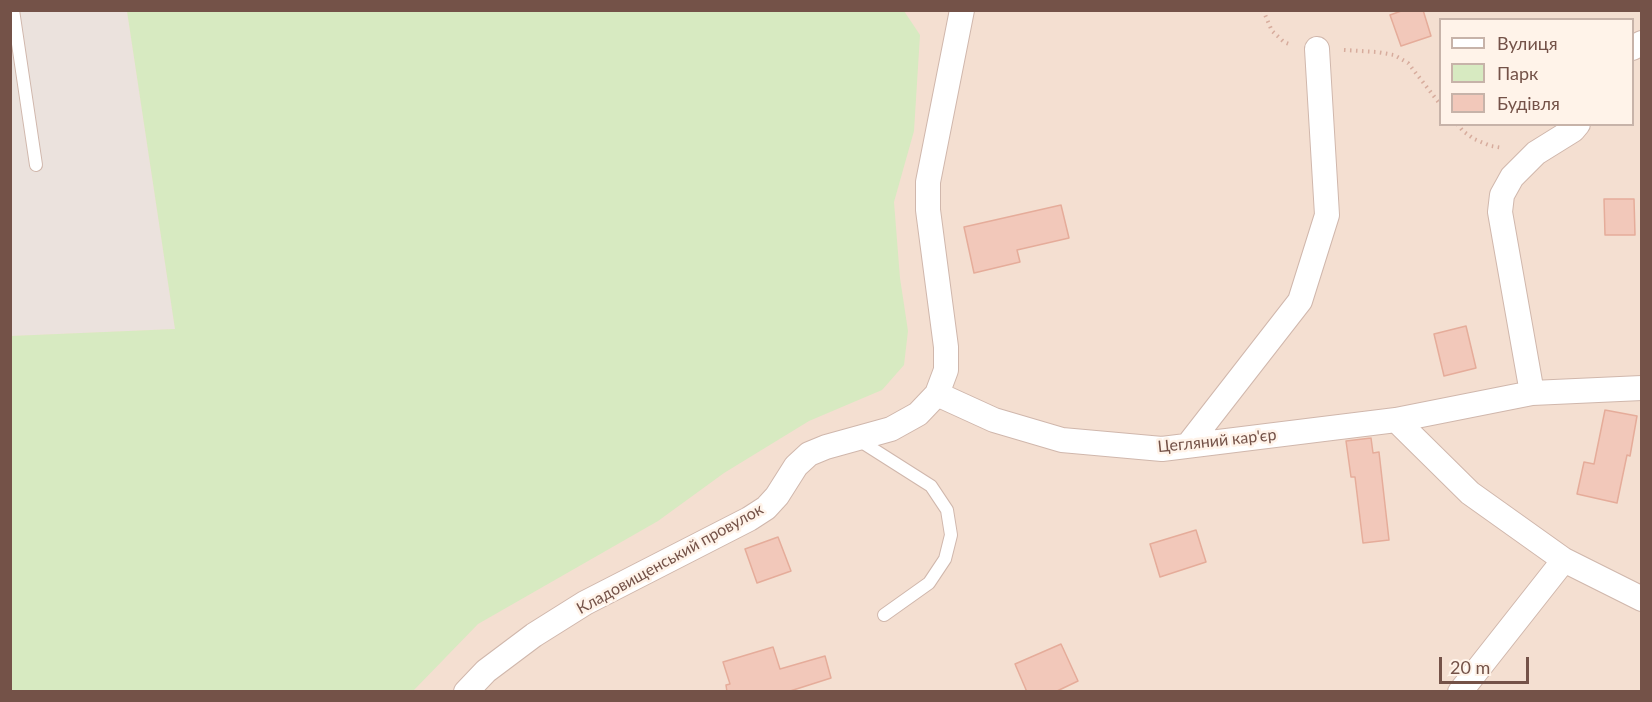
<!DOCTYPE html>
<html>
<head>
<meta charset="utf-8">
<style>
  body { margin:0 }
  #map { position:relative; width:1652px; height:702px; overflow:hidden; background:#fcefe2; font-family:Lato,sans-serif }
  canvas { display:block }
  .frame { position:absolute; inset:0; border:12px solid #745248; pointer-events:none }
  .legend { position:absolute; left:1439px; top:18px; width:195px; height:108px; box-sizing:border-box; background:#fff3e9; border:2px solid #c7b3a9; margin:0; padding:8px 10px; list-style:none; font-size:18px; color:#745248 }
  .legend li { display:flex; align-items:center; gap:12px; height:30px }
  .legend b { width:30px; border:2px solid #c7b3a9 }
  .scale { position:absolute; left:1439px; top:657px; width:90px; height:27px; box-sizing:border-box; border:3px solid #745248; border-top:0; padding-left:8px; font-size:18px; line-height:21px; white-space:nowrap; color:#745248; -webkit-text-stroke:4px #fff3e9; paint-order:stroke }
</style>
</head>
<body>
<div id="map">
<canvas width="1652" height="702"></canvas>
<div class="frame"></div>
<ul class="legend">
<li><b style="height:8px;background:#fff"></b>Вулиця</li>
<li><b style="height:16px;background:#d7eac1"></b>Парк</li>
<li><b style="height:16px;background:#f2c8ba"></b>Будівля</li>
</ul>
<div class="scale">20 m</div>
</div>
<script>
const c = document.querySelector('canvas').getContext('2d');
c.lineJoin = 'round';
function fillPath(path, color) {
  c.fillStyle = color;
  c.fill(path, 'evenodd');
}
function shape(rows) {
  const path = new Path2D();
  for (const r of rows) {
    path.moveTo(r[0], r[1]);
    for (let i = 2; i < r.length; i += 2) path.lineTo(r[i], r[i + 1]);
  }
  return path;
}
function trace(path, color, width, dash) {
  c.strokeStyle = color;
  c.lineWidth = width;
  c.lineCap = dash ? 'butt' : 'round';
  c.setLineDash(dash || []);
  c.stroke(path);
}
function write(font, color, halo, rows, align = 'center') {
  c.font = font + ' Lato,sans-serif';
  c.lineWidth = 5;
  c.setLineDash([]);
  c.textBaseline = 'middle';
  c.strokeStyle = halo;
  c.fillStyle = color;
  for (const [text, x, y, turn = 0] of rows) {
    c.save();
    c.translate(x, y);
    c.rotate((+turn || 0) * Math.PI / 180);
    c.textAlign = isNaN(turn) ? turn : align;
    if (halo) c.strokeText(text, 0, 0);
    c.fillText(text, 0, 0);
    c.restore();
  }
}
fillPath(shape([
  [11,11,1641,11,1641,691,11,691],
  [1440,20,1632,20,1632,124,1440,124]
]), '#f4dfd1');
fillPath(shape([
  [10,11,127,11,175,329,11,336]
]), '#ebe2dd');
fillPath(shape([
  [904,11,920,35,914,131,894,202,900,278,908,331,904,365,882,390,809,421,724,473,658,521,478,624,413,691,11,691,11,336,175,329,127,11]
]), '#d7eac1');
const building = shape([
  [1404,10,1423,10,1431,36,1401,46,1390,15,1404,10],
  [1604,199,1634,199,1635,235,1605,235,1604,199],
  [1061,205,1069,238,1017,250,1020,262,974,273,964,227,1061,205],
  [1466,326,1476,368,1444,376,1434,334,1466,326],
  [1605,410,1637,416,1630,456,1627,455,1617,503,1577,494,1584,462,1594,464,1605,410],
  [1371,438,1373,453,1379,452,1389,540,1363,543,1355,477,1351,477,1346,441,1371,438],
  [1196,530,1206,562,1160,577,1150,544,1196,530],
  [778,537,791,571,757,583,745,549,778,537],
  [1061,644,1078,681,1055,692,1027,692,1015,664,1061,644],
  [773,647,780,669,825,656,831,678,787,692,727,692,726,685,730,684,723,662,773,647]
]);
fillPath(building, '#f2c8ba');
trace(building, '#e5ac9a', 1.5);
const service = shape([
  [13,10,36,165],
  [857,439,931,486,947,510,951,535,945,559,929,583,884,615]
]);
const minor = shape([
  [1632,48,1642,43],
  [1532,393,1500,212,1502,195,1512,177,1536,153,1573,130,1578,124],
  [937,394,994,420,1062,440,1162,449,1396,420,1532,393,1642,388],
  [1396,420,1470,493,1564,560,1642,599],
  [1188,445,1300,301,1327,215,1317,49],
  [466,692,486,671,534,635,585,603,749,519,766,508,777,496,796,466,809,454,826,447,891,429,918,414,937,394,946,370,946,347,928,210,928,182,962,10],
  [1460,692,1564,560]
]);
trace(service, '#d0b7ac', 14);
trace(minor, '#d0b7ac', 26);
trace(shape([
  [1263,10,1272,31,1284,42,1292,45],
  [1344,50,1377,52,1394,55,1408,63,1440,104],
  [1457,124,1463,131,1474,139,1491,146,1503,148]
]), '#d7ac9d', 4, [1.5, 4.5]);
trace(service, '#fff', 12);
trace(minor, '#fff', 24);
write('16px', '#745248', '#fff3e9', [
  ["Цегляний кар'єр",1217,441,-6],
  ["Кладовищенський провулок",670,559,-29]
]);
</script>
</body>
</html>
